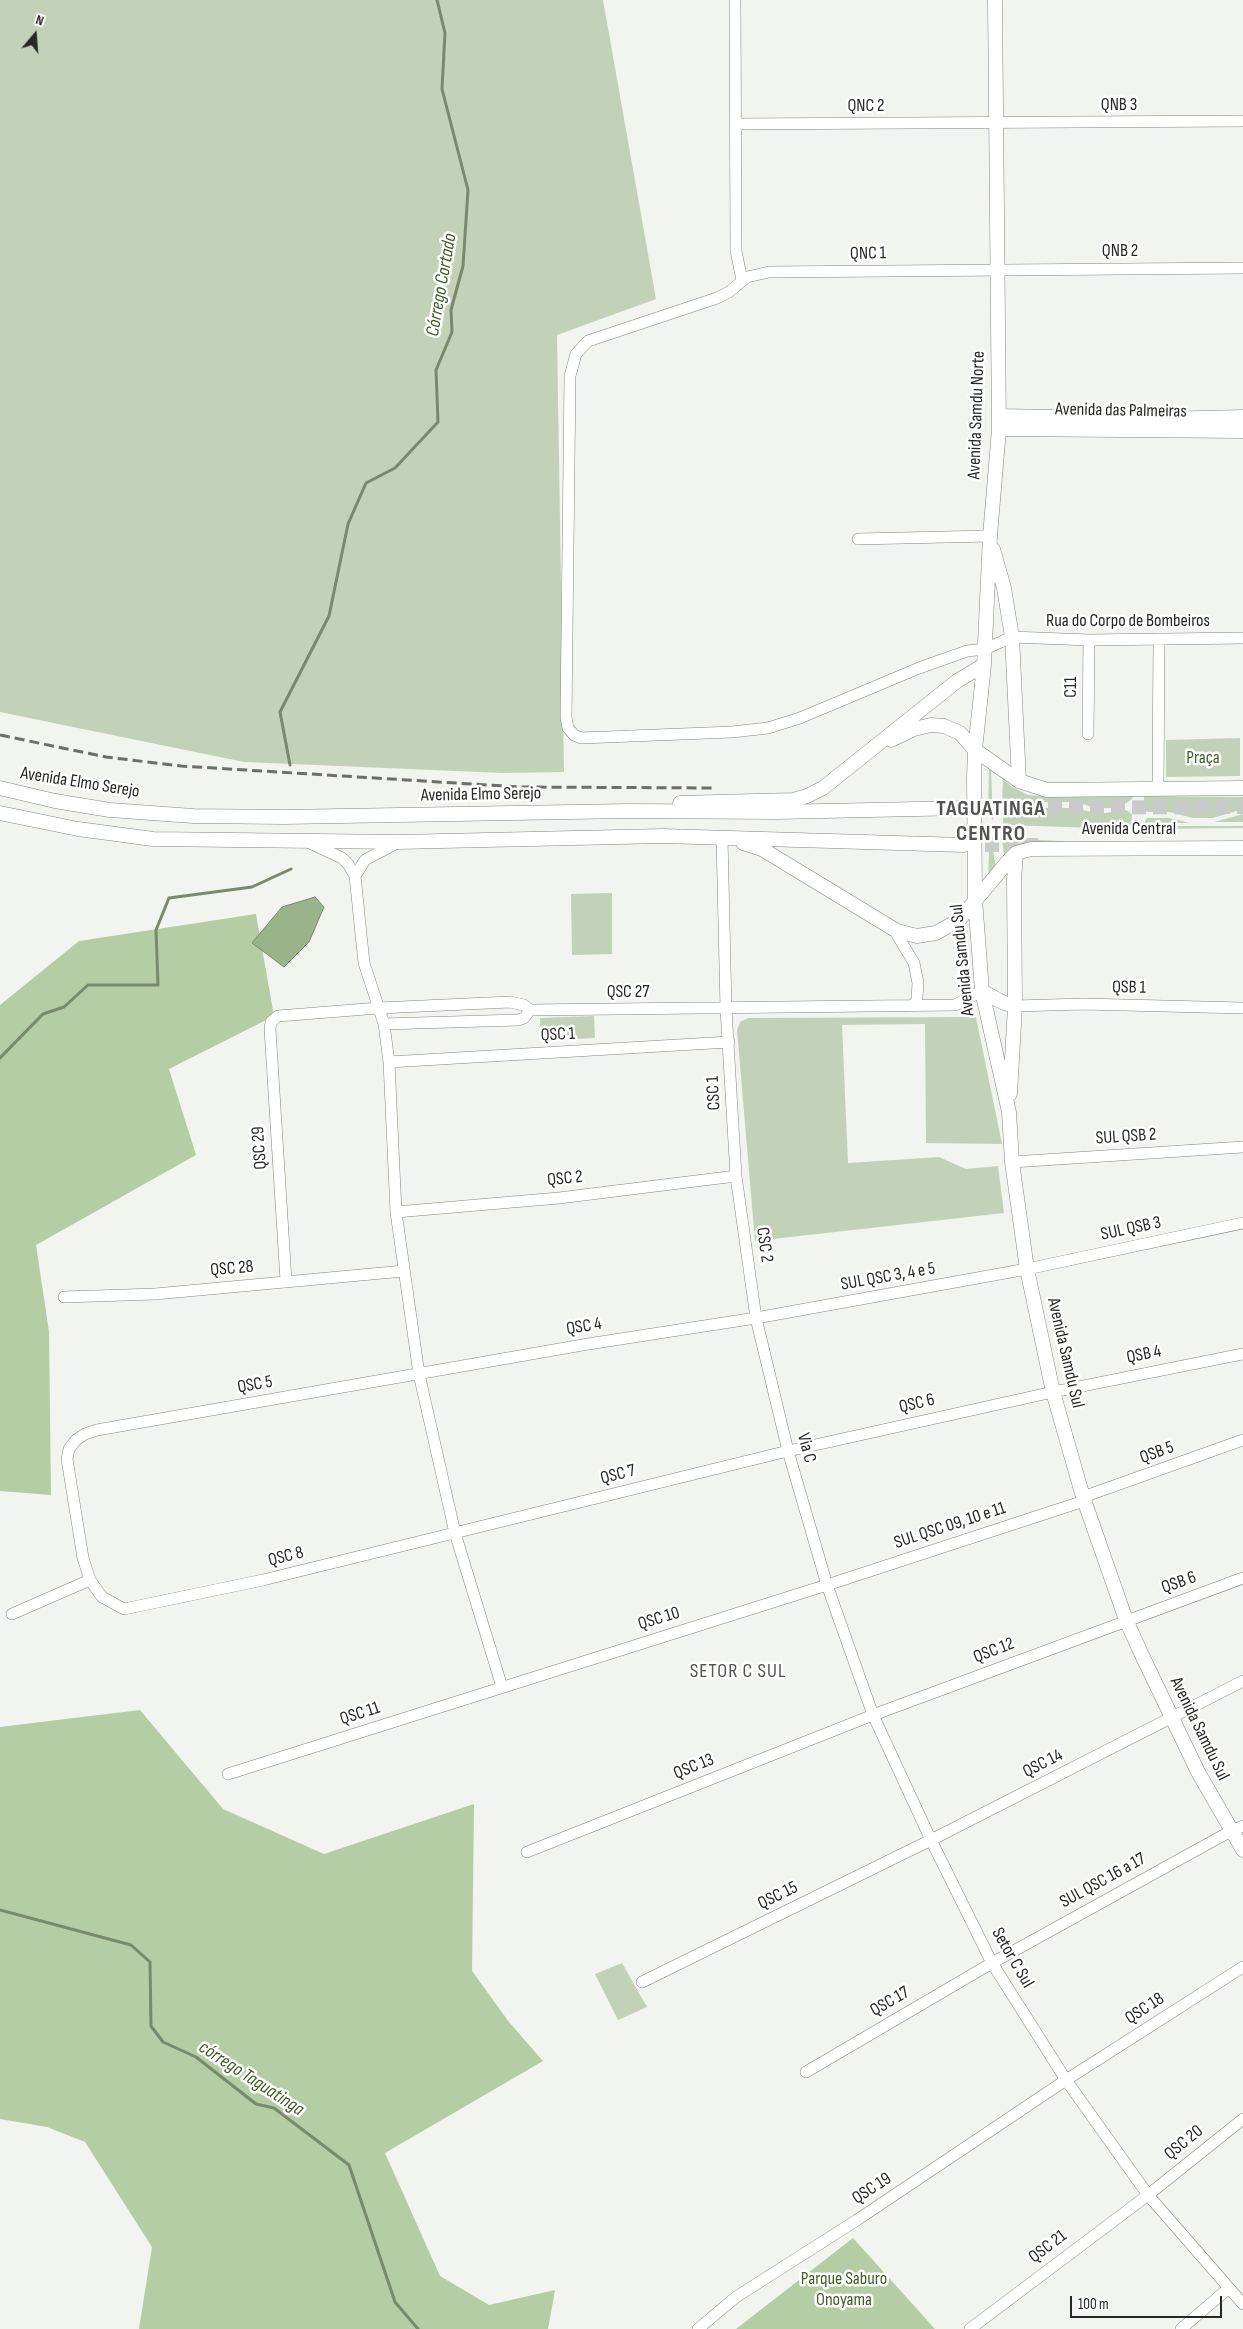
<!DOCTYPE html>
<html>
<head>
<meta charset="utf-8">
<style>
  body { margin:0 }
  #map { position:relative; width:1243px; height:2329px; overflow:hidden; background:#f2f4f0; font-family:"Sofia Sans Condensed",sans-serif }
  canvas { display:block }
  .north { position:absolute; left:10px; top:10px; width:50px; height:50px; -webkit-text-stroke:4px #fff; paint-order:stroke; rotate:18deg; font-size:14px; font-weight:700; line-height:20px; text-align:center; color:#272826 }
  .north::after { content:''; display:block; margin:auto; width:18px; height:22px; background:#272826; clip-path:polygon(50% 0,100% 100%,50% 72%,0 100%) }
  .scale { position:absolute; left:1070px; top:2296px; width:152px; height:22px; box-sizing:border-box; border:2px solid #272826; border-top:0; padding-left:6px; font-size:15px; line-height:18px; white-space:nowrap; color:#272826; -webkit-text-stroke:4px #fff; paint-order:stroke }
</style>
</head>
<body>
<div id="map">
<canvas width="1243" height="2329"></canvas>
<div class="north">N</div>
<div class="scale">100 m</div>
</div>
<script>
const c = document.querySelector('canvas').getContext('2d');
c.lineJoin = 'round';
function fillPath(path, color) {
  c.fillStyle = color;
  c.fill(path, 'evenodd');
}
function shape(rows) {
  const path = new Path2D();
  for (const r of rows) {
    path.moveTo(r[0], r[1]);
    for (let i = 2; i < r.length; i += 2) path.lineTo(r[i], r[i + 1]);
  }
  return path;
}
function trace(path, color, width, dash) {
  c.strokeStyle = color;
  c.lineWidth = width;
  c.lineCap = dash ? 'butt' : 'round';
  c.setLineDash(dash || []);
  c.stroke(path);
}
function write(font, color, halo, rows, align = 'center') {
  c.font = font + ' "Sofia Sans Condensed",sans-serif';
  c.lineWidth = 5;
  c.setLineDash([]);
  c.textBaseline = 'middle';
  c.strokeStyle = halo;
  c.fillStyle = color;
  for (const [text, x, y, turn = 0] of rows) {
    c.save();
    c.translate(x, y);
    c.rotate((+turn || 0) * Math.PI / 180);
    c.textAlign = isNaN(turn) ? turn : align;
    if (halo) c.strokeText(text, 0, 0);
    c.fillText(text, 0, 0);
    c.restore();
  }
}
fillPath(shape([
  [0,0,603,0,656,299,557,335,564,772,503,773,244,762,0,712],
  [1240,738,1240,776,1166,777,1166,740],
  [989,770,991,770,993,820,988,813],
  [1003,779,1012,787,1028,795,1055,797,1133,796,1132,799,1119,808,1097,808,1075,802,1002,802],
  [1144,796,1243,797,1243,809,1213,818,1193,818,1169,812,1148,812,1144,810],
  [1003,808,1076,808,1098,814,1126,810,1132,814,1131,829,1003,825],
  [1243,814,1243,822,1214,822],
  [1147,818,1169,818,1190,823,1144,823],
  [1142,826,1243,826,1243,828,1142,829],
  [1002,838,1077,842,1077,843,1005,863],
  [992,844,997,873,988,883,989,850],
  [612,893,612,954,572,955,571,894],
  [594,1016,595,1038,541,1041,540,1018],
  [976,1017,1002,1144,926,1143,925,1024,842,1025,848,1163,939,1157,966,1169,998,1166,1004,1213,755,1241,737,1030,740,1022,748,1018],
  [622,1963,647,2007,618,2020,595,1974]
]), '#c2d2b8');
fillPath(shape([
  [256,914,274,1016,169,1069,196,1155,36,1245,49,1332,51,1495,0,1491,0,1005,79,941],
  [140,1710,223,1809,324,1854,474,1804,472,1971,509,2022,543,2061,385,2153,440,2276,489,2305,555,2290,548,2329,139,2329,152,2247,85,2142,47,2127,0,2119,0,1727],
  [853,2238,935,2329,736,2329]
]), '#b4cda4');
const water = shape([
  [315,897,324,907,309,942,284,967,252,943,282,907,315,897]
]);
fillPath(water, '#9ab38b');
trace(water, '#78896d', 1);
trace(shape([
  [290,765,280,712,329,616,348,524,366,483,395,468,438,422,436,370,452,332,451,310,463,266,468,190,442,89,445,33,437,0],
  [0,1058,43,1014,64,1007,88,985,158,985,156,930,169,898,252,887,291,869],
  [0,1910,131,1945,150,1962,151,2026,163,2042,196,2057,256,2104,274,2108,349,2165,395,2302,418,2329]
]), '#78896d', 3);
trace(shape([
  [964,808,1243,807],
  [964,845,1038,845]
]), '#c9cbc8', 14, [14, 7]);
const minor = shape([
  [735,0,736,251,742,280],
  [736,124,1243,121],
  [1243,268,769,272,747,277,729,292,717,298,588,341,576,354,570,376,566,717,568,728,574,735,581,738,732,732,768,728,800,718,919,668,967,651,985,649,1012,637,1089,640,1243,638],
  [858,539,990,536],
  [1088,734,1089,640],
  [1158,789,1159,639],
  [722,838,726,1009,736,1176,756,1318,788,1451,827,1585,873,1715,931,1840,992,1963,1066,2080,1148,2195,1243,2304],
  [310,843,342,858,348,864,355,876,364,963,384,1024,389,1062,396,1212,419,1374,455,1533,502,1687],
  [355,876,365,860,397,843],
  [893,928,914,963,918,983,917,998,916,1002,911,1006],
  [1015,1006,1084,1004,1243,1008],
  [384,1024,518,1020,524,1018,530,1010],
  [389,1062,729,1042],
  [1012,1162,1243,1147],
  [396,1212,559,1198,736,1176],
  [1243,1223,1027,1269,756,1318,588,1344,97,1430,85,1434,76,1440,69,1449,67,1459,83,1558,90,1580,102,1597,124,1609,263,1580,788,1451,1053,1392,1243,1354],
  [286,1281,270,1029,271,1022,278,1016,379,1008,510,1002,524,1005,530,1010,955,1005,982,991],
  [64,1297,155,1294,404,1271],
  [1083,1497,1243,1440],
  [12,1614,90,1580],
  [228,1774,827,1585,1084,1501],
  [527,1852,873,1715,1243,1578],
  [642,1982,931,1840,1243,1681],
  [806,2072,992,1963,1231,1831,1243,1826],
  [698,2329,736,2297,857,2220,1066,2080,1243,1967],
  [970,2329,1148,2195,1243,2119],
  [1181,2329,1229,2288]
]);
const major = shape([
  [995,0,999,429,990,536,984,665,975,750,974,777,975,899,982,991,1009,1112,1012,1162,1027,1269,1053,1392,1083,1497,1126,1620,1140,1651,1198,1772,1243,1850],
  [999,416,1160,419,1243,417],
  [999,429,1243,431],
  [993,549,1004,588,1012,637,1019,781],
  [891,740,914,729,931,725,944,726,960,733,975,750,1019,781,1047,790,1243,788],
  [0,788,55,801,110,810,193,816,284,817,628,811,777,812,964,808],
  [680,803,793,800,807,796,823,788,957,681,984,665],
  [0,813,78,829,153,839,398,842,663,836,964,845],
  [743,843,762,849,897,931,917,936,936,933,959,920,1010,859,1016,853,1031,849,1243,848],
  [982,991,1004,1003,1015,1006],
  [1010,1094,1015,1006,1014,881,1016,853]
]);
trace(minor, '#838682', 12);
trace(major, '#838682', 15);
trace(minor, '#fff', 11);
trace(major, '#fff', 14);
trace(shape([
  [0,735,106,757,181,766,520,787,715,788]
]), '#6d6e6c', 3, [10, 5]);
write('18px', '#272826', '#fff', [
  ["QNB 3",1119,105],
  ["QNC 2",866,106],
  ["QNB 2",1120,251],
  ["QNC 1",868,254,-1],
  ["Avenida das Palmeiras",1121,411,1],
  ["Avenida Samdu Norte",977,415,-88],
  ["Rua do Corpo de Bombeiros",1128,621],
  ["C11",1071,687,-90],
  ["Avenida Elmo Serejo",80,783,9],
  ["Avenida Elmo Serejo",481,795,-1],
  ["Avenida Central",1129,829],
  ["Avenida Samdu Sul",963,960,-96],
  ["QSB 1",1129,988,1],
  ["QSC 27",628,992],
  ["QSC 1",558,1035,-3],
  ["CSC 1",714,1093,-93],
  ["SUL QSB 2",1126,1137,-4],
  ["QSC 29",260,1148,-94],
  ["QSC 2",565,1179,-6],
  ["SUL QSB 3",1131,1229,-12],
  ["CSC 2",764,1245,82],
  ["QSC 28",232,1269,-5],
  ["SUL QSC 3, 4 e 5",888,1277,-10],
  ["QSC 4",584,1327,-9],
  ["Avenida Samdu Sul",1065,1353,77],
  ["QSB 4",1144,1355,-11],
  ["QSC 5",255,1385,-10],
  ["QSC 6",917,1404,-13],
  ["Via C",806,1448,75],
  ["QSB 5",1157,1453,-20],
  ["QSC 7",618,1475,-14],
  ["SUL QSC 09, 10 e 11",950,1526,-18],
  ["QSC 8",286,1557,-14],
  ["QSB 6",1179,1583,-19],
  ["QSC 10",659,1619,-17],
  ["QSC 12",994,1651,-21],
  ["QSC 11",360,1714,-18],
  ["Avenida Samdu Sul",1199,1729,64],
  ["QSC 14",1043,1764,-27],
  ["QSC 13",694,1767,-22],
  ["SUL QSC 16 a 17",1103,1881,-29],
  ["QSC 15",778,1896,-26],
  ["Setor C Sul",1012,1958,60],
  ["QSC 17",890,2002,-30],
  ["QSC 18",1145,2009,-33],
  ["QSC 20",1184,2143,-39],
  ["QSC 19",872,2189,-33],
  ["QSC 21",1048,2247,-37]
]);
write('18px', '#3e5e26', '#fff', [
  ["Praça",1203,758],
  ["Parque Saburo",844,2279],
  ["Onoyama",844,2300]
]);
write('italic 19px', '#3e5e26', '#fff', [
  ["Córrego Cortado",442,285,-80],
  ["córrego Taguatinga",251,2079,33]
]);
c.letterSpacing = '1px';
write('20px', '#525451', '#fff', [
  ["SETOR C SUL",738,1672]
]);
c.letterSpacing = '0px';
c.letterSpacing = '1px';
write('bold 22px', '#525451', '#fff', [
  ["TAGUATINGA",991,809],
  ["CENTRO",991,834]
]);
c.letterSpacing = '0px';
</script>
</body>
</html>
